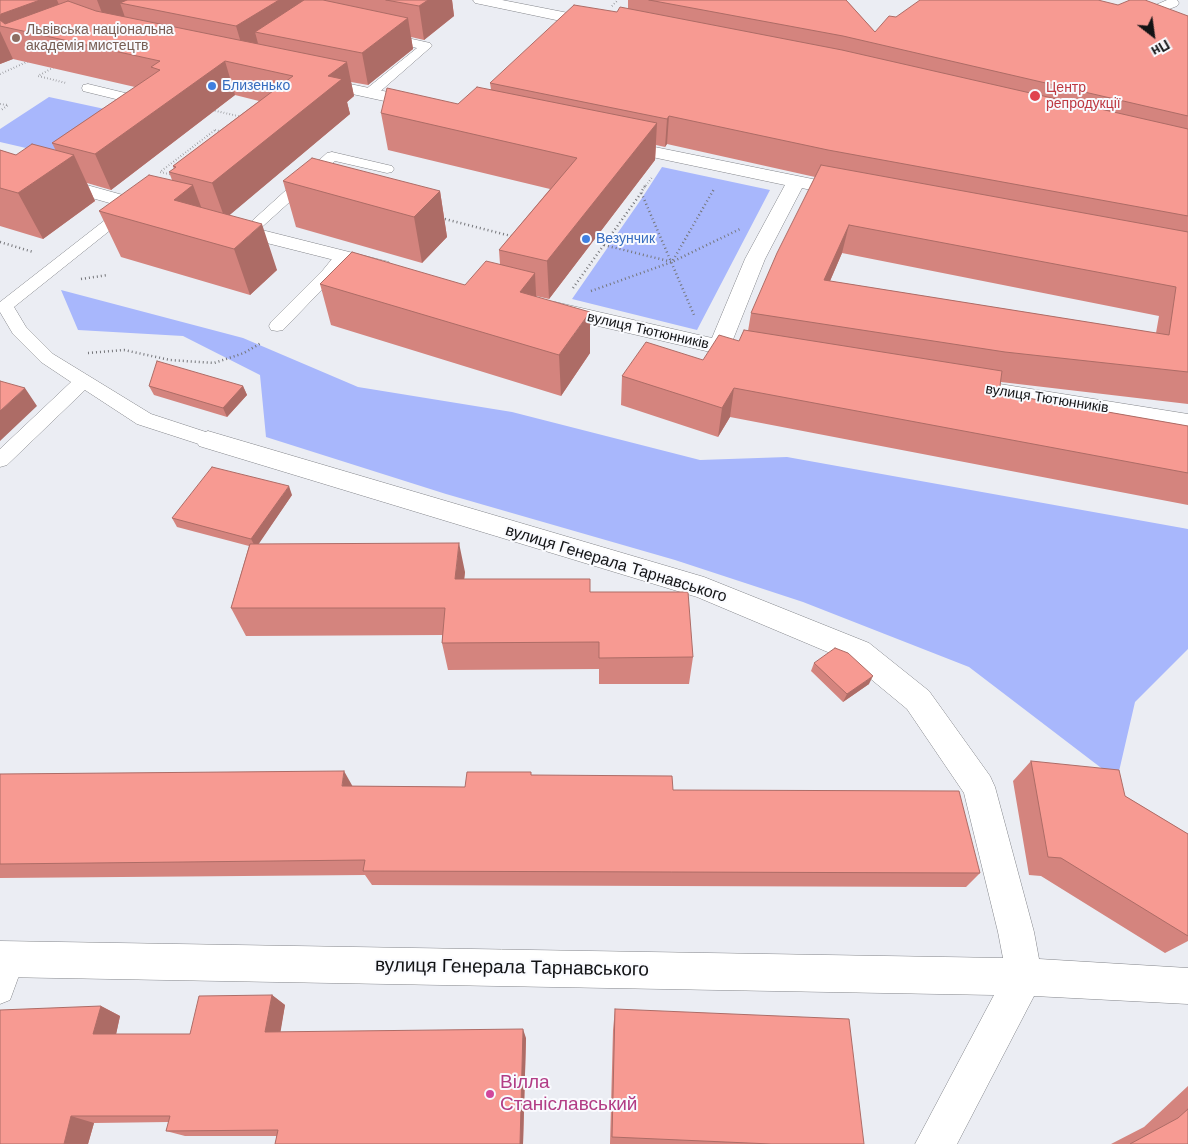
<!DOCTYPE html>
<html>
<head>
<meta charset="utf-8">
<style>
  body { margin:0 }
  #map { position:relative; width:1188px; height:1144px; overflow:hidden; background:#ebedf3; font-family:Helvetica,sans-serif }
  canvas { display:block }
  .north { position:absolute; left:1128px; top:10px; width:50px; height:50px; -webkit-text-stroke:4px #f9fafe; paint-order:stroke; rotate:150deg; font-size:14px; font-weight:700; line-height:20px; text-align:center; color:#121315 }
  .north::after { content:''; display:block; margin:auto; width:18px; height:22px; background:#121315; clip-path:polygon(50% 0,100% 100%,50% 72%,0 100%) }
</style>
</head>
<body>
<div id="map">
<canvas width="1188" height="1144"></canvas>
<div class="north">Пн</div>
</div>
<script>
const c = document.querySelector('canvas').getContext('2d');
c.lineJoin = 'round';
function fillPath(path, color) {
  c.fillStyle = color;
  c.fill(path, 'evenodd');
}
function shape(rows) {
  const path = new Path2D();
  for (const r of rows) {
    path.moveTo(r[0], r[1]);
    for (let i = 2; i < r.length; i += 2) path.lineTo(r[i], r[i + 1]);
  }
  return path;
}
function trace(path, color, width, dash) {
  c.strokeStyle = color;
  c.lineWidth = width;
  c.lineCap = dash ? 'butt' : 'round';
  c.setLineDash(dash || []);
  c.stroke(path);
}
function write(font, color, halo, rows, align = 'center') {
  c.font = font + ' Helvetica,sans-serif';
  c.lineWidth = 4;
  c.setLineDash([]);
  c.textBaseline = 'middle';
  c.strokeStyle = halo;
  c.fillStyle = color;
  for (const [text, x, y, turn = 0] of rows) {
    c.save();
    c.translate(x, y);
    c.rotate((+turn || 0) * Math.PI / 180);
    c.textAlign = isNaN(turn) ? turn : align;
    if (halo) c.strokeText(text, 0, 0);
    c.fillText(text, 0, 0);
    c.restore();
  }
}
fillPath(shape([
  [49,97,114,111,52,154,0,142,0,129],
  [662,167,770,190,697,330,572,299,642,198],
  [61,290,243,338,358,387,512,412,700,460,787,457,1188,529,1188,649,1135,702,1117,780,969,667,803,602,675,560,446,494,266,437,260,375,183,336,78,330]
]), '#a8b7fc');
const lane = shape([
  [385,33,430,43,432,46,375,96,365,96,364,93,365,90,417,48,381,40,379,37,385,33],
  [88,84,150,99,152,102,147,107,137,107,136,104,83,91,82,88,83,85,88,84],
  [332,152,392,166,394,169,392,172,387,173,335,161,252,236,242,236,239,233,242,230,327,153,332,152],
  [128,205,133,206,135,209,133,212,14,307,26,327,53,354,151,414,215,435,217,440,215,445,208,447,137,424,85,390,7,465,0,467,0,449,71,382,41,362,13,334,0,312,0,302,123,206,128,205],
  [342,252,348,254,350,257,335,276,283,330,277,331,271,330,269,326,271,322,323,270,336,254,342,252],
  [11,945,21,949,25,959,10,1000,0,1004,0,952,1,949,11,945]
]);
const street = shape([
  [317,77,421,99,427,100,429,104,427,108,421,109,311,85,309,82,311,79,317,77],
  [620,140,847,186,854,188,856,192,854,196,847,198,802,188,765,259,732,342,758,347,761,352,758,357,750,359,719,354,555,316,547,314,544,309,547,304,555,302,712,338,745,259,785,185,614,149,611,145,614,141,620,140],
  [0,161,159,205,162,209,159,213,152,215,0,172,0,161],
  [230,222,389,262,392,266,389,270,382,272,223,232,220,228,223,224,230,222],
  [962,378,1188,414,1188,430,954,392,950,386,954,380,962,378],
  [208,431,704,577,869,643,929,691,990,776,995,787,1034,932,1039,959,1188,968,1188,1004,1034,996,957,1144,915,1144,994,995,0,977,0,941,1003,958,998,932,964,793,907,709,849,661,697,597,199,446,196,440,199,434,208,431]
]);
const secondary = shape([
  [473,0,502,0,599,19,604,21,607,24,604,27,599,29,480,4,475,3,473,0],
  [1167,0,1177,0,1179,3,1177,6,1154,15,1130,18,1125,17,1123,14,1125,11,1151,7,1167,0]
]);
trace(lane, '#84868b', 1);
trace(street, '#84868b', 1);
trace(secondary, '#84868b', 1);
trace(shape([
  [612,6,618,0],
  [56,66,38,76,66,83],
  [0,74,29,61],
  [0,104,8,105,0,111],
  [212,110,242,117],
  [215,130,240,136,187,178,160,172,215,130],
  [644,188,653,176]
]), '#75767a', 2, [0.5, 2.5]);
trace(shape([
  [645,186,641,192,694,315],
  [441,218,515,237],
  [0,242,33,252],
  [604,245,672,262,714,189],
  [81,279,108,275],
  [573,288,641,193],
  [591,291,672,262,740,229],
  [88,353,124,350,170,360,214,363,244,353,261,343]
]), '#75767a', 2.5, [1, 3]);
fillPath(lane, '#fff');
fillPath(street, '#fff');
fillPath(secondary, '#fff');
fillPath(shape([
  [0,0,452,0,454,16,424,40,411,37,413,49,368,85,351,82,354,96,347,102,350,114,229,215,277,270,250,295,121,257,99,211,172,180,169,172,174,169,173,166,259,101,235,95,111,190,87,183,95,201,43,239,0,226,0,150,16,155,56,151,52,143,135,87,13,59,0,64],
  [628,0,846,0,875,32,896,17,1118,5,1188,16,1188,404,1001,382,999,393,1188,426,1188,505,730,417,718,437,621,405,622,376,703,360,739,341,748,331,751,313,815,177,667,144,665,147,656,145,655,160,549,299,536,296,590,353,561,396,331,325,320,284,465,285,500,264,499,250,550,189,388,150,381,113,458,104,491,89,490,83,617,12,628,9],
  [842,253,1159,316,1156,333,830,281],
  [283,181,440,191,447,237,422,263,296,227],
  [149,386,243,386,247,395,227,417,154,395],
  [292,495,258,544,465,572,464,579,590,592,693,657,689,684,599,684,599,669,448,670,442,643,442,635,246,636,231,608,249,546,177,527,172,518],
  [814,663,869,684,843,702,811,671],
  [1031,761,1125,796,1188,834,1188,941,1165,953,1041,876,1029,875,1013,781],
  [0,774,352,786,465,787,531,775,673,790,980,873,966,887,372,885,365,875,0,878],
  [272,995,285,1005,280,1032,526,1038,523,1144,275,1144,277,1136,185,1136,166,1131,169,1122,94,1123,88,1144,0,1144,101,1006,120,1016,116,1034,190,1034],
  [615,1009,864,1144,610,1144,613,1030],
  [1188,1086,1188,1144,1111,1144,1144,1127]
]), '#d4847e');
fillPath(shape([
  [40,0,57,0,69,28,1,26,0,23,0,16,1,14],
  [97,0,182,0,120,3,127,23,109,31],
  [279,0,308,0,255,32,260,51,246,60,236,26],
  [428,0,452,0,454,16,424,40,419,6],
  [408,18,413,49,368,85,362,53],
  [0,31,13,59,0,64],
  [225,61,235,95,111,190,95,154],
  [347,62,354,96,347,102,350,114,225,219,212,183,328,76],
  [669,116,667,144,665,147,667,119],
  [657,123,655,160,549,299,547,261],
  [74,155,95,201,43,239,18,193],
  [193,185,210,231,174,200],
  [440,191,447,237,422,263,414,217],
  [262,224,277,270,250,295,234,249],
  [849,225,842,253,818,309,824,280],
  [535,273,537,314,520,292],
  [590,312,590,353,561,396,559,355],
  [243,386,247,395,227,417,223,408],
  [25,388,37,406,0,441,0,411],
  [734,388,730,417,718,437,722,408],
  [289,486,292,495,256,548,251,539],
  [459,543,465,572,461,608,455,579],
  [873,676,869,684,843,702,847,694],
  [344,771,353,787,342,786],
  [272,995,285,1005,279,1041,265,1032],
  [101,1006,120,1016,114,1044,93,1034],
  [523,1029,526,1038,523,1144,520,1144],
  [71,1116,94,1123,88,1144,64,1144]
]), '#ad6c66');
const building = shape([
  [0,0,40,0,1,14,0,16,0,0],
  [127,0,279,0,236,26,120,3,127,0],
  [304,0,323,0,408,18,362,53,255,32,304,0],
  [386,0,428,0,419,6,386,0],
  [649,0,846,0,875,32,889,16,896,17,920,0,1098,0,1118,5,1130,0,1145,0,1188,16,1188,116,843,36,649,0],
  [68,1,96,11,347,62,328,76,342,79,212,183,169,172,176,167,173,166,293,76,225,61,95,154,52,143,160,70,151,67,160,61,0,26,0,20,5,24,68,1],
  [574,5,617,12,620,7,842,50,1188,129,1188,216,828,150,669,116,667,119,490,83,574,5],
  [477,87,657,123,547,261,499,250,577,158,381,113,387,88,458,104,477,87],
  [32,144,74,155,18,193,0,188,0,150,16,155,32,144],
  [312,158,440,191,414,217,283,181,312,158],
  [821,165,1188,232,1188,372,1005,352,751,313,777,253,821,165],
  [849,225,1176,287,1169,335,824,280,849,225],
  [149,175,193,185,174,200,262,224,234,249,99,211,149,175],
  [352,252,465,285,486,261,535,273,520,292,590,312,559,355,320,284,352,252],
  [744,330,1002,371,999,393,1188,426,1188,473,734,388,722,408,622,376,646,342,703,360,719,335,739,341,744,330],
  [157,361,243,386,223,408,149,386,157,361],
  [0,381,25,388,0,411,0,381],
  [212,467,289,486,251,539,172,518,212,467],
  [459,543,455,579,590,579,590,592,688,592,693,657,599,658,599,642,442,643,445,608,231,608,250,544,459,543],
  [835,648,848,653,873,676,847,694,814,663,835,648],
  [1031,761,1119,770,1125,796,1188,834,1188,936,1061,858,1048,857,1031,761],
  [344,771,342,786,465,787,467,772,531,772,531,775,672,776,673,790,959,791,980,873,363,871,365,860,0,864,0,774,344,771],
  [272,995,265,1032,523,1029,520,1144,275,1144,278,1130,166,1131,170,1116,71,1116,64,1144,0,1144,0,1010,101,1006,93,1034,190,1034,199,996,272,995],
  [615,1009,849,1019,864,1144,771,1144,612,1137,615,1009],
  [1188,1109,1188,1144,1130,1144,1178,1118,1188,1109]
]);
fillPath(building, '#f79a92');
trace(building, '#ad6c66', 1);
for (const [x, y, r, color] of [
  [16,38,5,"#8d6e63"],
  [212,86,5,"#3f7fe0"],
  [1035,96,6,"#e0444e"],
  [586,239,5,"#3f7fe0"],
  [490,1094,5,"#d1479c"]
]) {
  const dot = new Path2D();
  dot.arc(x, y, r, 0, 2 * Math.PI);
  c.fillStyle = color;
  c.fill(dot);
  trace(dot, '#f9fafe', 2);
}
write('14px', '#785e54', '#f9fafe', [
  ["Львівська національна",26,30],
  ["академія мистецтв",26,46]
], 'left');
write('14px', '#366cbe', '#f9fafe', [
  ["Близенько",222,86],
  ["Везунчик",596,239]
], 'left');
write('14px', '#be3a42', '#f9fafe', [
  ["Центр",1046,88],
  ["репродукції",1046,104]
], 'left');
write('14px', '#121315', '#f9fafe', [
  ["вулиця Тютюнників",648,331,13],
  ["вулиця Тютюнників",1047,399,9]
]);
write('16px', '#121315', '#f9fafe', [
  ["вулиця Генерала Тарнавського",616,564,17]
]);
write('19px', '#121315', '#f9fafe', [
  ["вулиця Генерала Тарнавського",512,968,1]
]);
write('19px', '#b23c85', '#f9fafe', [
  ["Вілла",500,1083],
  ["Станіславський",500,1105]
], 'left');
</script>
</body>
</html>
